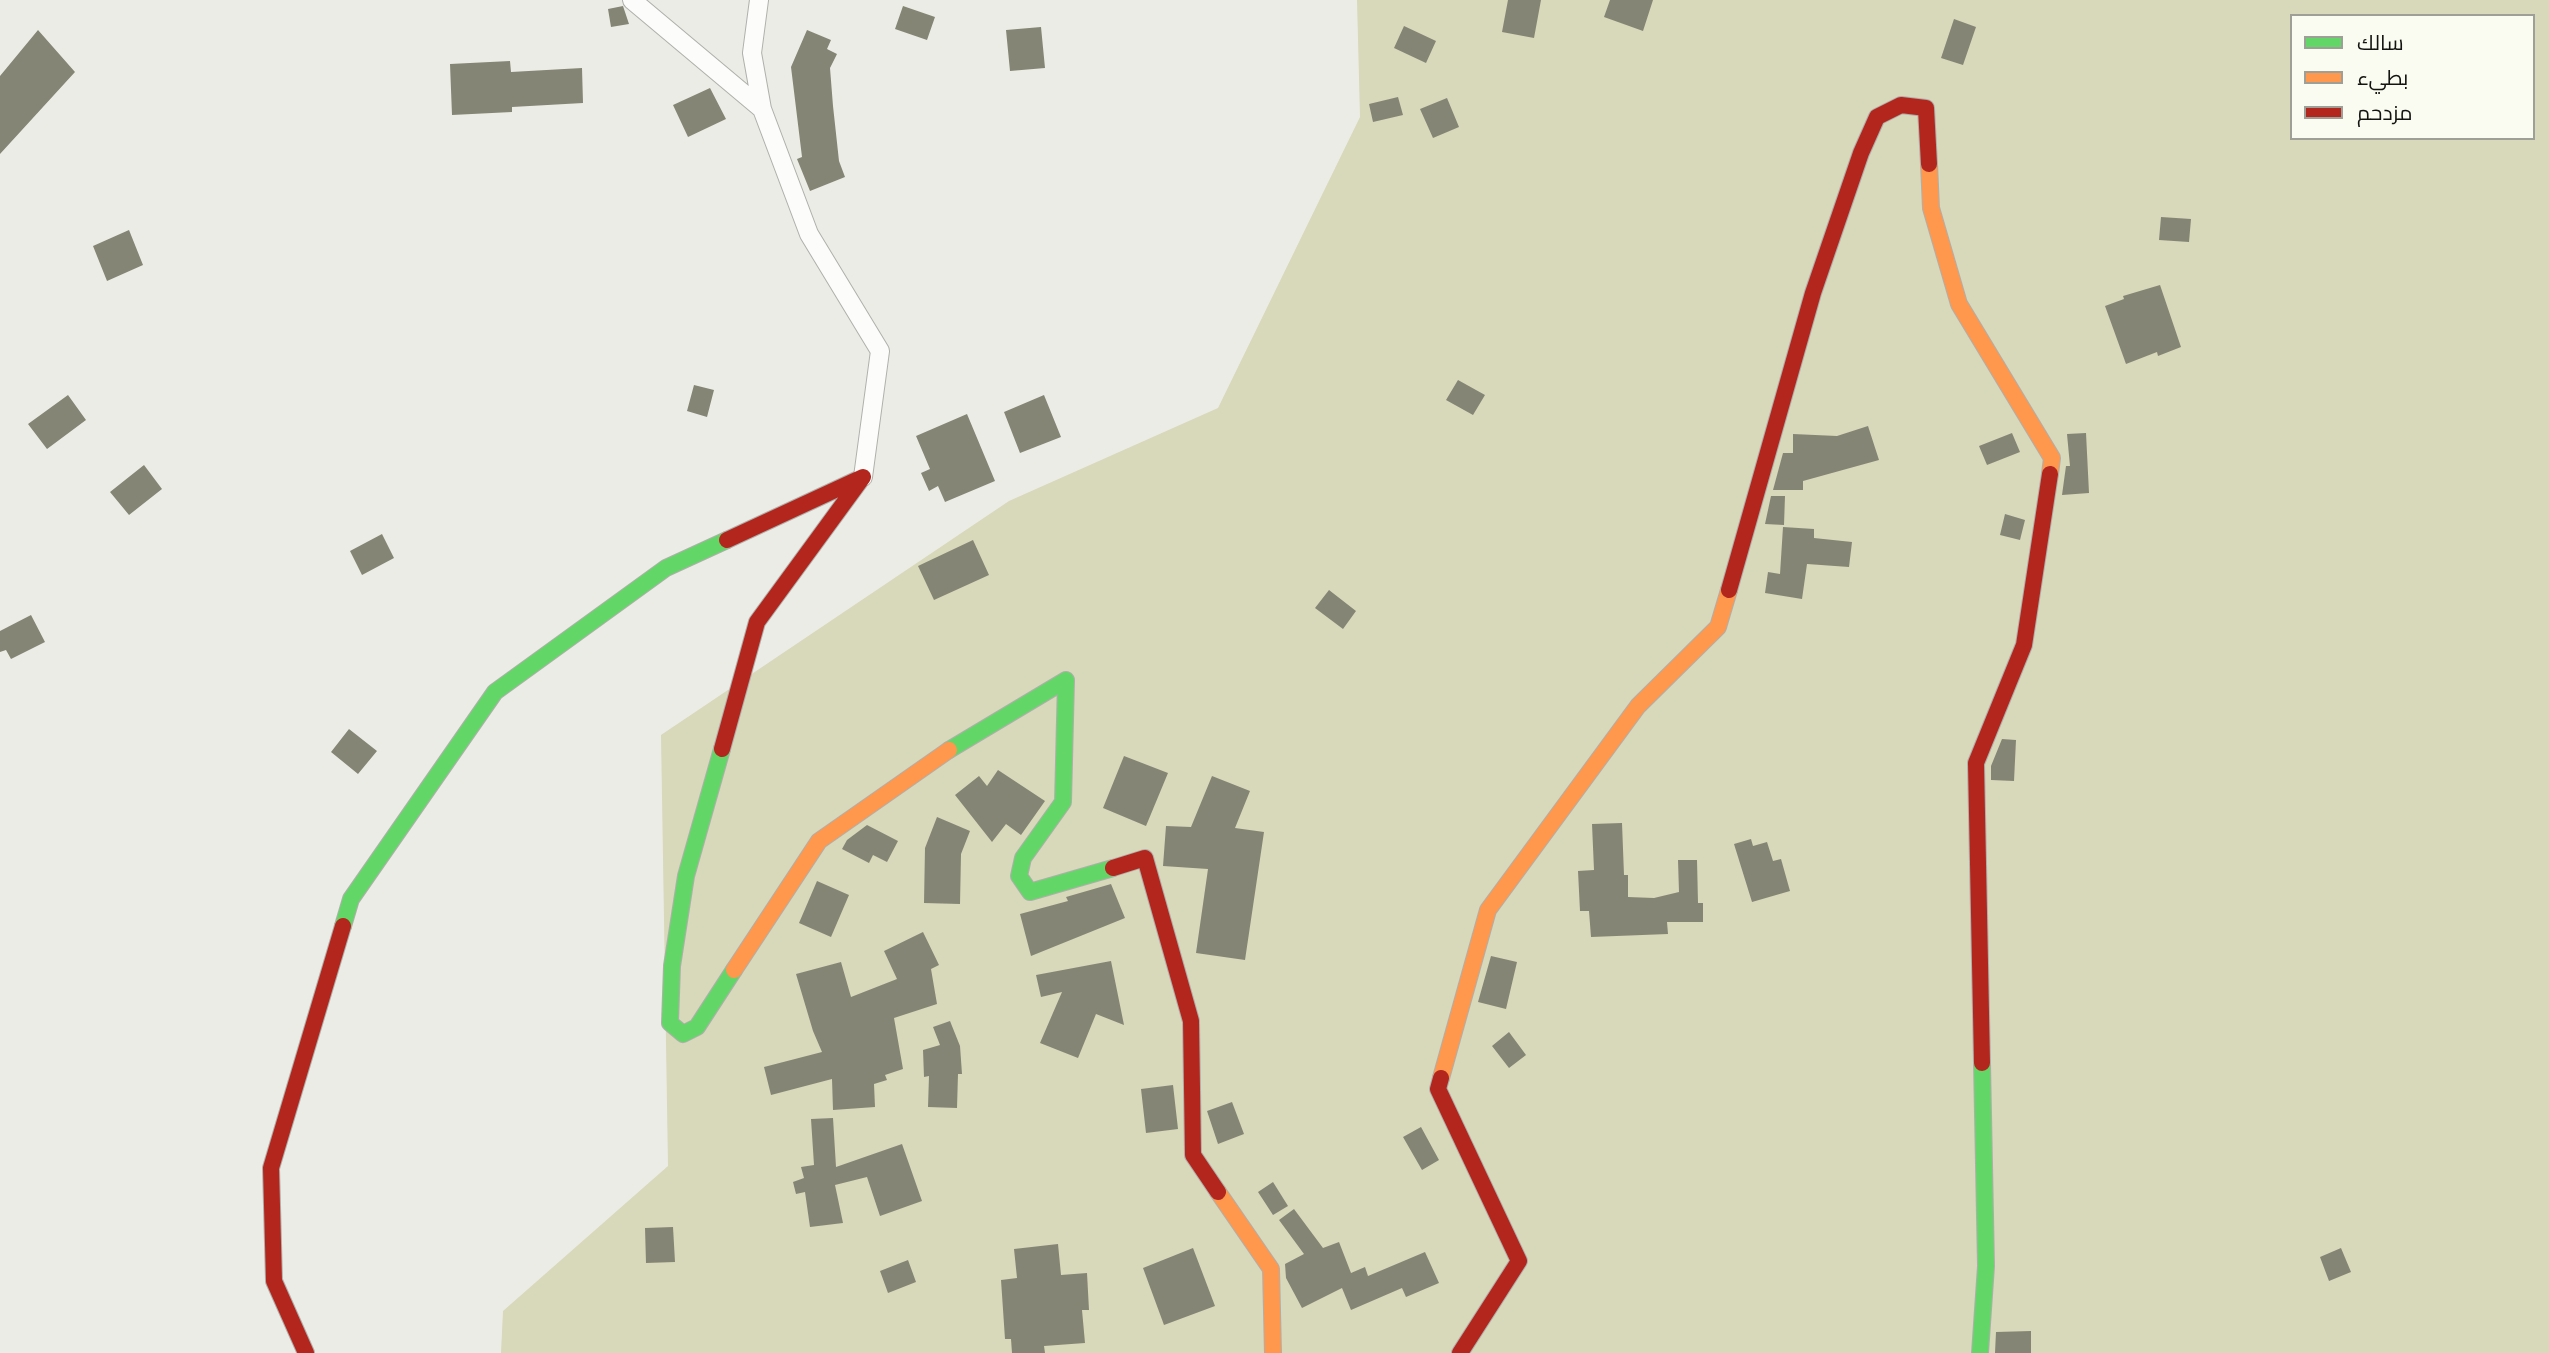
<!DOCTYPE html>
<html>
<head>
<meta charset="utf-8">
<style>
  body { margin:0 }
  #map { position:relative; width:2549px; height:1353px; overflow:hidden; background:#ecece6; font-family:"Nunito Sans",Cairo,sans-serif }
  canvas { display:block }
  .legend { position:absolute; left:2290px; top:14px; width:245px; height:126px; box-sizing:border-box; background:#fbfcf1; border:2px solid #9e9f97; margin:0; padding:9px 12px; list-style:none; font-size:21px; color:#13130f }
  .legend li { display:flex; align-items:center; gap:14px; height:35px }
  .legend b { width:35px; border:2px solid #9e9f97 }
</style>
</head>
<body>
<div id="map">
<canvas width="2549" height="1353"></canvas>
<ul class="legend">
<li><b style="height:9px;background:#63d668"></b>سالك</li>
<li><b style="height:9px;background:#ff974d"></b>بطيء</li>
<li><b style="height:9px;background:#b3261e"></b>مزدحم</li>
</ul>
</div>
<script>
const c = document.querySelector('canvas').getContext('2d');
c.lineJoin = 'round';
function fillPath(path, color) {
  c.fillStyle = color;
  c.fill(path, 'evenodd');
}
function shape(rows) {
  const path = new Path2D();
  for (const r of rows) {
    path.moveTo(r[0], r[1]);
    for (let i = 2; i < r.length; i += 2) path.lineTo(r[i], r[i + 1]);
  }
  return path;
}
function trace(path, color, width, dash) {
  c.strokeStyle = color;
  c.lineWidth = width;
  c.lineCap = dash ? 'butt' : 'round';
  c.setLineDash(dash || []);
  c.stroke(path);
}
fillPath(shape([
  [1357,0,2549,0,2549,1353,501,1353,503,1311,668,1166,661,735,1009,501,1218,408,1360,117],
  [2292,16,2533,16,2533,138,2292,138]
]), '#d8d8ba');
fillPath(shape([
  [1508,0,1541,0,1534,38,1502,32],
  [1610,0,1653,0,1643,31,1604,17],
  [623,6,629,24,611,27,608,9],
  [903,6,935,17,927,40,895,29],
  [1954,19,1976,27,1963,65,1941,58],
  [1404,26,1436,41,1426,63,1394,48],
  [1041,27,1045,68,1010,71,1006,30],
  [38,30,75,72,0,154,0,76],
  [807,30,831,40,827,49,837,54,830,68,833,106,839,161,845,177,810,191,797,159,802,157,791,67],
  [510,61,511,72,582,68,583,103,512,107,512,112,452,115,450,64],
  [710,88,726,119,688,137,673,105],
  [1398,97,1403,115,1373,122,1369,104],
  [1447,98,1459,127,1433,138,1420,109],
  [2161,217,2191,219,2189,242,2159,240],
  [129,230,143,265,107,281,93,246],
  [2160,285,2181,347,2158,356,2157,352,2126,364,2105,306,2124,299,2123,296],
  [1458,380,1485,395,1473,415,1446,400],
  [694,385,714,390,707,417,687,411],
  [68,395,86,420,47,449,28,424],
  [1044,395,1061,437,1020,453,1004,412],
  [967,414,995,481,945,502,938,486,929,491,921,473,930,469,916,436],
  [1868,426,1879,460,1803,481,1803,490,1773,490,1783,453,1793,453,1793,434,1837,436],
  [2012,433,2020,452,1987,465,1979,446],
  [2086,433,2089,493,2062,495,2066,466,2070,466,2067,434],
  [144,465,162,489,129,515,110,492],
  [1771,496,1785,496,1784,525,1765,524],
  [2005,514,2025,520,2020,540,2000,535],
  [1783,527,1814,529,1814,538,1852,542,1849,567,1807,564,1802,599,1765,593,1768,572,1780,574],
  [382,534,394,558,362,575,350,551],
  [973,540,989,575,934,600,918,566],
  [1329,590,1356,611,1343,629,1315,608],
  [31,615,45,642,11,659,6,650,0,652,0,631],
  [349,729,377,751,358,774,331,752],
  [2002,739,2016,740,2014,781,1991,780,1991,766],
  [1124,756,1168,773,1146,826,1103,808],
  [998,770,1045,801,1021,835,1006,824,992,842,955,795,979,776,987,786],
  [1212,776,1250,791,1235,828,1264,832,1245,960,1196,953,1208,869,1163,866,1166,826,1191,827],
  [937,817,970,831,961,854,960,904,924,903,925,848],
  [1622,823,1624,875,1628,875,1628,897,1654,898,1679,892,1678,860,1697,860,1698,903,1703,903,1703,922,1667,922,1668,934,1591,937,1589,911,1580,911,1578,871,1594,870,1592,824],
  [867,825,898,841,887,862,873,855,869,863,842,849,847,840],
  [1751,839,1753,846,1767,842,1773,861,1781,859,1790,891,1752,902,1734,844],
  [817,881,849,895,831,937,799,923],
  [1111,884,1125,918,1031,956,1020,914,1068,901,1066,897],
  [923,932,939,965,931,969,937,1004,894,1018,903,1069,885,1075,887,1080,874,1084,875,1107,833,1110,832,1079,771,1095,764,1067,822,1052,813,1031,796,974,841,962,851,997,897,979,884,951],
  [1491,956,1517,962,1506,1009,1478,1002],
  [1111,961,1124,1025,1096,1014,1078,1058,1040,1043,1062,992,1041,997,1036,975],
  [950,1021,960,1046,962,1074,958,1074,957,1108,928,1107,929,1076,924,1077,923,1050,940,1045,933,1027],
  [1509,1032,1526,1055,1509,1068,1492,1046],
  [1173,1085,1178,1129,1146,1133,1141,1089],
  [1232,1102,1244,1134,1218,1144,1207,1111],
  [833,1118,836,1167,902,1144,922,1201,880,1216,867,1177,835,1185,843,1223,810,1227,805,1192,796,1194,793,1182,804,1178,801,1167,814,1165,811,1119],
  [1421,1127,1439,1160,1422,1170,1403,1137],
  [1273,1182,1288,1206,1273,1215,1258,1192],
  [1294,1209,1323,1248,1339,1242,1351,1273,1365,1267,1368,1276,1425,1252,1439,1283,1406,1297,1402,1288,1351,1310,1342,1288,1302,1308,1286,1278,1285,1264,1304,1254,1279,1220],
  [673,1227,675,1262,646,1263,645,1228],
  [1058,1244,1061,1275,1087,1273,1089,1310,1082,1310,1085,1343,1044,1346,1045,1353,1012,1353,1011,1339,1005,1339,1001,1280,1017,1278,1014,1249],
  [1193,1248,1215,1306,1164,1325,1143,1268],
  [2341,1248,2351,1272,2329,1281,2320,1257],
  [908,1260,916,1282,888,1293,880,1271],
  [2031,1331,2031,1353,1995,1353,1996,1332]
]), '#858575');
const street = shape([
  [632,0,762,109,809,234,880,351,863,477],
  [759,0,752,53,762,109]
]);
const fast = shape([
  [722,749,686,876,672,966,670,1023,683,1034,697,1027,734,970],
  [949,750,1066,680,1063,802,1023,858,1019,876,1030,892,1113,868],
  [343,926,351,899,495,692,666,568,727,540],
  [1980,1353,1986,1266,1982,1063]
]);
const slow = shape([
  [1929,164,1931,208,1959,304,2052,458,2050,474],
  [734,970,819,841,949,750],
  [1441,1078,1488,910,1638,706,1718,627,1729,590],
  [1218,1192,1271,1269,1273,1353]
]);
const jam = shape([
  [1729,590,1813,293,1861,153,1877,117,1901,105,1926,108,1929,164],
  [722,749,757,622,863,477,727,540],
  [1113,868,1145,858,1191,1021,1193,1155,1218,1192],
  [1982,1063,1976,763,2024,645,2050,474],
  [1441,1078,1438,1089,1519,1261,1460,1353],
  [306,1353,274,1281,271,1168,343,926]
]);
trace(street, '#afafab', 20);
trace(fast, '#afafab', 18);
trace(slow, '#afafab', 18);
trace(jam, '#afafab', 18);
trace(street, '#fcfcfb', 18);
trace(fast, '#63d668', 16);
trace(slow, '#ff974d', 16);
trace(jam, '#b3261e', 16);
</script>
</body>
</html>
